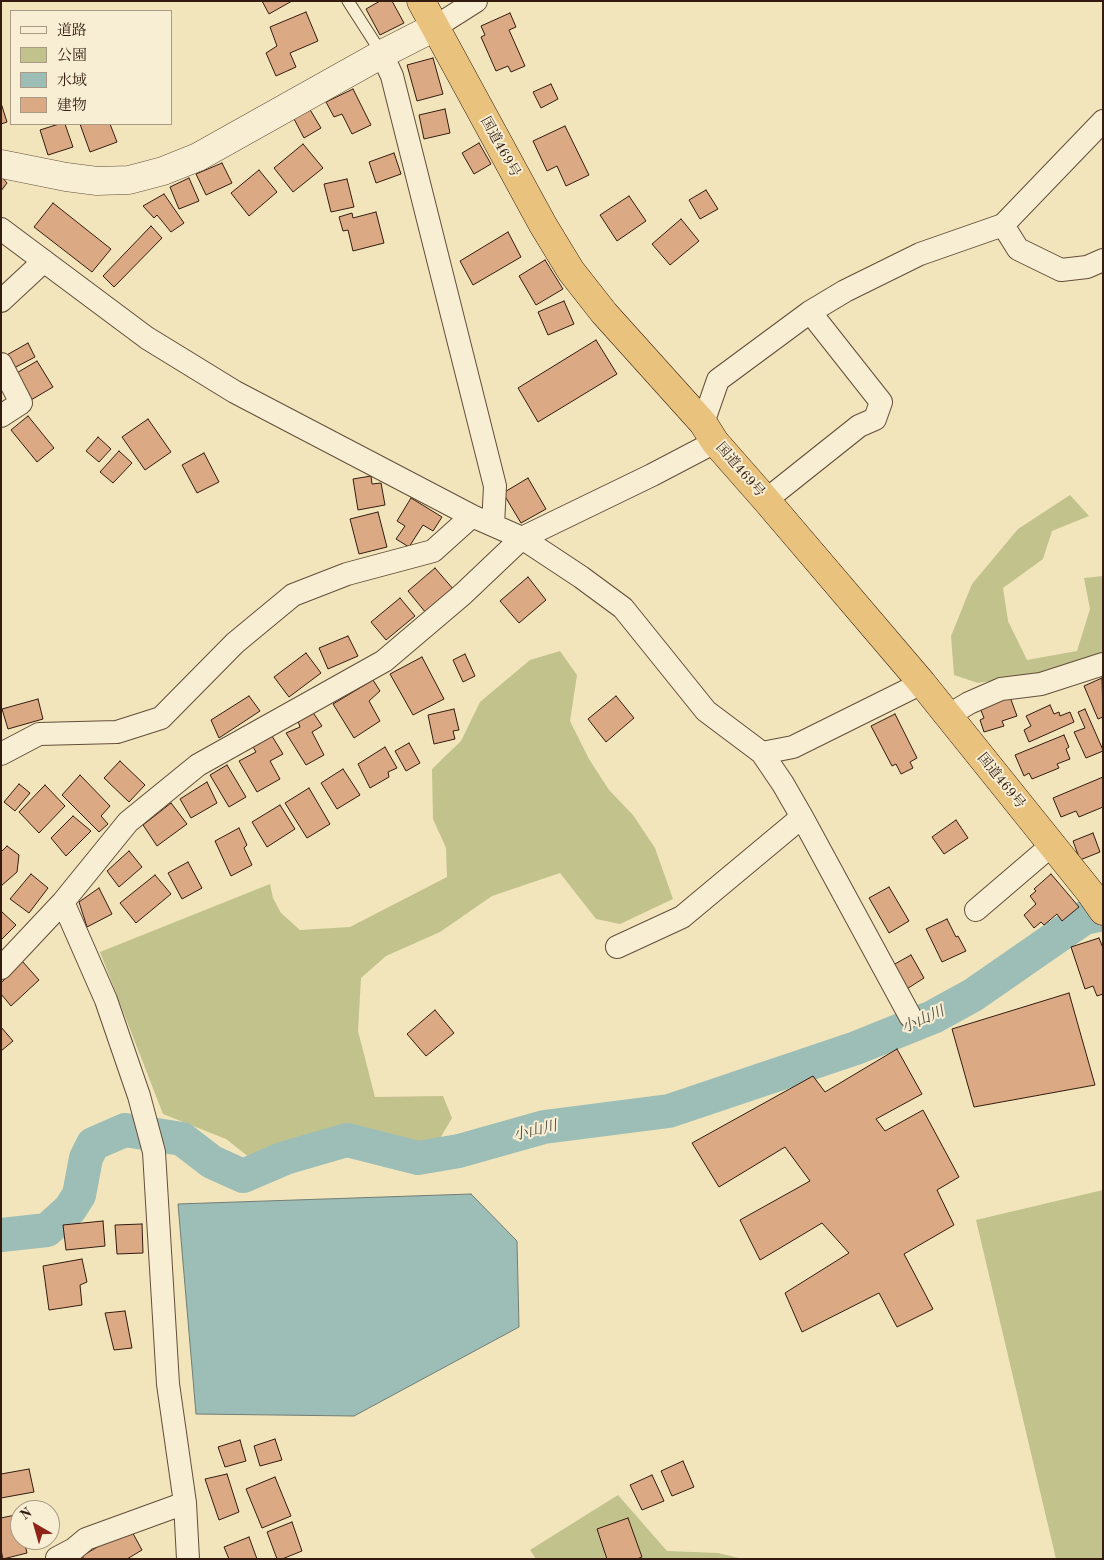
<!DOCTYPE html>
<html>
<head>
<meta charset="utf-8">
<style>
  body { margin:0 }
  #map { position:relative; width:1104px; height:1560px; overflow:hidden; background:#f2e5bc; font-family:"Old Standard TT","Noto Serif JP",serif }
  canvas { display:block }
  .frame { position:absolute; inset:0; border:2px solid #331c0f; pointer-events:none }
  .legend { position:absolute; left:10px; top:10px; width:162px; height:115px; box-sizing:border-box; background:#f7eed3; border:1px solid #a99a85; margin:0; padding:6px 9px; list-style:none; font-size:15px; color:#331c0f }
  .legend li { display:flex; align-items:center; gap:10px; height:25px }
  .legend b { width:25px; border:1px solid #a99a85 }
  .north { position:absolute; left:10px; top:1500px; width:50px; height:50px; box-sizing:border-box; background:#f7eed3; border:1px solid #a99a85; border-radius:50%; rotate:322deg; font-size:14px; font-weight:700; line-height:20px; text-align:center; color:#331c0f }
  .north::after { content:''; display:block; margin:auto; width:18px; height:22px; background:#8f2418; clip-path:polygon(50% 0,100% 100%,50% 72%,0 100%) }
</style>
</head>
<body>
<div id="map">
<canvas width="1104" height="1560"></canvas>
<div class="frame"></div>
<ul class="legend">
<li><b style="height:6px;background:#f7eed3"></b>道路</li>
<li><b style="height:14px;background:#c1c28c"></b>公園</li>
<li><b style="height:14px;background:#9cbeb7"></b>水域</li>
<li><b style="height:14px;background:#dba984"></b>建物</li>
</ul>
<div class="north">N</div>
</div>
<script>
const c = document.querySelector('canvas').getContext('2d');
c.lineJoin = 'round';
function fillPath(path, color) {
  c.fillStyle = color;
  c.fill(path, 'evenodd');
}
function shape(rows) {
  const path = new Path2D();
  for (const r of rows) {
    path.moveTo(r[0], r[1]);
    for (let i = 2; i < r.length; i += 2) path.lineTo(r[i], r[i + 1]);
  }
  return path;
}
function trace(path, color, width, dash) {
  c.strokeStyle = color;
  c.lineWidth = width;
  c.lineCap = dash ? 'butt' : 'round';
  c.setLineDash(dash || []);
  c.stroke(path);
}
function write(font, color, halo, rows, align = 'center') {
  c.font = font + ' "Old Standard TT","Noto Serif JP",serif';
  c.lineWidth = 4;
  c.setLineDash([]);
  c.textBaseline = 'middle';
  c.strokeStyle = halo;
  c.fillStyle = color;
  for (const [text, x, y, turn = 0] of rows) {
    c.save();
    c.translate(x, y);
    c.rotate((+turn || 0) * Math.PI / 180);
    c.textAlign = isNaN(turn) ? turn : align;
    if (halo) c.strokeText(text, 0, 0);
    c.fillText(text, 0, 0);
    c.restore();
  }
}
fillPath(shape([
  [1070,495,1089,516,1052,531,1043,559,1003,588,1008,621,1027,660,1077,651,1090,609,1084,578,1103,576,1103,656,1033,674,978,683,954,675,951,636,972,584,1018,529],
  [560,651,577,675,570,721,589,759,609,790,633,815,655,848,673,899,620,924,596,919,560,873,492,896,440,932,386,956,361,978,358,1031,375,1097,443,1096,452,1118,435,1147,335,1135,263,1168,226,1139,163,1114,100,952,270,884,273,898,281,913,300,930,350,927,447,877,446,848,433,819,432,769,461,741,480,702,530,660],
  [1103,1190,1103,1559,1056,1559,976,1220],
  [618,1495,667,1551,718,1553,743,1559,536,1559,530,1550]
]), '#c1c28c');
const water = shape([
  [471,1194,517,1241,519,1327,354,1416,196,1414,178,1204,471,1194]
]);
fillPath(water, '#9cbeb7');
trace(water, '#727d74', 1);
trace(shape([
  [1,1235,47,1230,70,1209,79,1195,86,1158,93,1144,125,1130,182,1139,212,1162,243,1176,285,1158,347,1140,418,1158,459,1151,544,1127,669,1111,856,1048,933,1017,973,995,1084,918,1103,914]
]), '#9cbeb7', 34);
const building = shape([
  [262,1,292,1,269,14,262,1],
  [380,1,392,1,404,23,380,35,366,9,380,1],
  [306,12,318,41,290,53,296,67,276,76,266,53,277,46,270,27,306,12],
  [510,13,516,27,509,30,525,66,511,72,508,66,496,71,481,37,485,35,481,26,510,13],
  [433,58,443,94,417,101,407,65,433,58],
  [551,84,558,99,541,108,533,92,551,84],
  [353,89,371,125,352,134,342,114,334,117,326,102,353,89],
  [1,103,7,122,1,124,1,103],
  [309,108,321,128,304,138,293,117,309,108],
  [445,109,450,133,424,139,419,115,445,109],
  [59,124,65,124,73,147,48,155,40,130,59,124],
  [80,124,110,124,117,142,90,152,80,124],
  [565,126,589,175,566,186,557,166,547,171,533,141,565,126],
  [479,143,491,164,474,174,462,153,479,143],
  [303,144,323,168,293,192,274,168,303,144],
  [394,153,401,174,376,183,369,162,394,153],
  [222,163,232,183,206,195,196,174,222,163],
  [259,170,277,192,249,216,231,193,259,170],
  [2,177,7,183,1,191,1,179,2,177],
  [189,178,199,201,179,209,170,187,189,178],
  [347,179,354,207,331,212,324,184,347,179],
  [706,190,718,209,700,219,689,200,706,190],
  [164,194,184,223,171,232,157,215,154,218,143,206,164,194],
  [629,196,646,221,617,241,600,215,629,196],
  [53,203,111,249,92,272,34,227,53,203],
  [376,212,384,243,353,251,348,230,343,231,339,217,352,213,353,218,376,212],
  [681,219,699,241,670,265,652,244,681,219],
  [151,226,162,238,114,287,103,276,151,226],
  [508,232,521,257,473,285,460,261,508,232],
  [545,260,563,289,536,305,519,276,545,260],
  [564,301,574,324,548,335,538,312,564,301],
  [596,340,617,374,538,422,518,388,596,340],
  [28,343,35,357,12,369,5,356,28,343],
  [37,361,53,387,31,400,15,374,37,361],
  [28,416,54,448,37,462,11,430,28,416],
  [148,419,171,452,145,470,122,437,148,419],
  [98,437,111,449,99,462,86,451,98,437],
  [119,451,132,463,113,483,100,472,119,451],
  [204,453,219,482,197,493,182,465,204,453],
  [371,476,372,484,381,483,385,505,358,510,353,479,371,476],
  [528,478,546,509,521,523,503,493,528,478],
  [411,498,442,517,433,531,423,525,409,547,396,539,405,526,397,521,411,498],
  [378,512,387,547,359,554,350,519,378,512],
  [435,568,454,590,426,613,408,591,435,568],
  [528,577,546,600,519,623,500,601,528,577],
  [400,598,415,616,386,640,371,622,400,598],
  [348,636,358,656,328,669,319,648,348,636],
  [306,653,321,673,289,697,274,677,306,653],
  [465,654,475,676,463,682,453,660,465,654],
  [422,657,444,699,413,715,390,674,422,657],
  [1102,678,1103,717,1098,719,1084,686,1102,678],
  [373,680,380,691,369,701,380,721,354,738,333,704,373,680],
  [249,696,260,711,219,738,211,720,249,696],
  [616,696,634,718,606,742,588,719,616,696],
  [1010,697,1017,716,1002,721,1004,726,984,732,980,720,984,718,980,708,1010,697],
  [38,699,43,719,8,729,2,709,38,699],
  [1050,705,1054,714,1059,712,1060,716,1070,712,1074,722,1029,742,1024,730,1031,726,1026,716,1050,705],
  [454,709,459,730,453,731,455,739,434,744,428,715,454,709],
  [1085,709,1103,750,1103,751,1086,758,1074,732,1085,728,1078,712,1085,709],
  [312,711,322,726,312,732,324,755,306,765,286,733,300,727,298,721,312,711],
  [895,714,917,758,910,762,913,768,901,774,896,764,892,766,871,726,895,714],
  [1064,735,1069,747,1066,749,1070,759,1057,764,1059,768,1032,779,1029,773,1024,776,1015,755,1064,735],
  [272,736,283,754,270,761,280,779,257,792,239,761,256,752,253,747,272,736],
  [409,743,420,763,406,771,395,751,409,743],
  [385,747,397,768,388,772,389,777,370,788,358,764,385,747],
  [120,761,145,785,129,802,104,778,120,761],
  [227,765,246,797,229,807,210,775,227,765],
  [343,769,360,795,337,809,321,783,343,769],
  [80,775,110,806,101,816,108,824,99,832,62,795,80,775],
  [1103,777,1103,807,1079,817,1076,811,1061,817,1053,798,1103,777],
  [207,782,217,803,191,818,180,799,207,782],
  [19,784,30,793,15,811,4,802,19,784],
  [45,785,65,806,39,833,19,812,45,785],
  [309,788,330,824,307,838,285,803,309,788],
  [171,803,187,824,157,846,143,825,171,803],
  [280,805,295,829,267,847,252,822,280,805],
  [73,816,91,831,66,856,51,838,73,816],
  [956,820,968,838,944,854,932,837,956,820],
  [239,828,247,845,244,848,252,865,231,876,215,841,239,828],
  [1093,833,1100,852,1080,860,1073,841,1093,833],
  [7,846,19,855,17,872,1,886,1,852,7,846],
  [129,851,142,867,119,887,107,871,129,851],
  [188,862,202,888,182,899,168,873,188,862],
  [31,874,48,888,29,913,10,899,31,874],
  [1051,874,1079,907,1062,921,1057,914,1044,925,1041,922,1034,928,1024,915,1036,904,1030,896,1036,891,1034,889,1051,874],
  [155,875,171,894,136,923,120,903,155,875],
  [889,887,909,921,889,933,869,898,889,887],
  [99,888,112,914,87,927,79,902,99,888],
  [1,911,16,925,1,940,1,911],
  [947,919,956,937,958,936,966,951,942,962,926,929,947,919],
  [1099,938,1103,948,1103,994,1097,996,1093,986,1085,989,1071,947,1099,938],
  [911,955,924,978,902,992,893,965,911,955],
  [22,961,39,980,11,1006,1,994,1,983,22,961],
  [1069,993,1095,1085,974,1107,952,1029,1069,993],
  [435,1010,454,1033,426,1056,407,1034,435,1010],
  [1,1027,13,1041,1,1051,1,1027],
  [897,1049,922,1094,876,1119,885,1131,923,1110,959,1177,937,1190,954,1225,904,1254,933,1309,897,1327,879,1293,802,1332,785,1293,849,1253,822,1223,760,1260,740,1220,810,1181,785,1147,719,1187,692,1143,813,1076,825,1092,897,1049],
  [103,1221,105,1246,66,1250,63,1225,103,1221],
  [142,1224,143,1253,117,1254,115,1225,142,1224],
  [82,1259,87,1282,80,1285,82,1305,49,1310,43,1266,82,1259],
  [125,1311,132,1348,114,1350,105,1313,125,1311],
  [275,1439,282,1460,260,1466,254,1446,275,1439],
  [240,1440,246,1461,225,1467,218,1447,240,1440],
  [683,1461,694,1487,672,1496,661,1471,683,1461],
  [29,1469,34,1492,1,1498,1,1474,29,1469],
  [227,1474,239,1512,219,1520,205,1479,227,1474],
  [652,1475,664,1501,642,1510,630,1485,652,1475],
  [275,1477,291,1516,262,1528,246,1489,275,1477],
  [20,1514,20,1540,24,1540,27,1553,3,1559,1,1550,1,1518,20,1514],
  [628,1518,642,1557,637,1559,607,1559,597,1529,628,1518],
  [292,1522,302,1551,282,1559,277,1559,267,1532,292,1522],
  [130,1528,142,1550,127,1559,84,1559,82,1556,130,1528],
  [249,1537,257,1559,229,1559,224,1547,249,1537]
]);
fillPath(building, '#dba984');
trace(building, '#331c0f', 1);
const service = shape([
  [348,1,382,54]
]);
const minor = shape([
  [435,27,476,1],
  [382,54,392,76,495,486,493,525],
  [1003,225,1018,249,1061,270,1087,267,1103,260],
  [1,229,147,338,235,392,472,516,522,538,581,577,623,608,706,711,762,753,793,747,922,683],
  [1,301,44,261],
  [1,364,21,403,1,416],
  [703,423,718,380,810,312,845,291,920,254,1003,225,1103,121],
  [766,500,859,426,875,419,881,402,810,312],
  [949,715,969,703,1001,689,1041,684,1103,664],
  [1,754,39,734,117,732,161,718,235,643,293,595,347,574,433,551,472,516],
  [802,817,910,1016],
  [63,902,106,1000,139,1096,154,1152,168,1384,185,1503,188,1559],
  [976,910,1052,845],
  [617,947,682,917,802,817,783,784,762,753],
  [1,968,63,902,128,822,198,765,384,661,463,594,522,538,652,475,715,442],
  [57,1558,74,1549,86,1539,185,1503]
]);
const tertiary = shape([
  [1,164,66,177,97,181,129,180,163,171,198,157,382,54,435,27]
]);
const trunk = shape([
  [421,1,543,225,571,271,604,313,703,423,715,442,766,500,922,683,1089,891,1103,911]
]);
trace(service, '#634e3a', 13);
trace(minor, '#634e3a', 24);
trace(tertiary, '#634e3a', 29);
trace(trunk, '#331c0f', 29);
trace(service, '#f7eed3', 11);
trace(minor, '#f7eed3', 22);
trace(tertiary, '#f7eed3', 28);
trace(trunk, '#e9c27e', 28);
write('14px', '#331c0f', '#f7eed3', [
  ["国道469号",500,147,61],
  ["国道469号",740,470,49],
  ["国道469号",1001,781,51]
]);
write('italic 15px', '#524d41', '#f7eed3', [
  ["小山川",923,1020,-24],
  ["小山川",535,1131,-13]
]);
</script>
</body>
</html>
